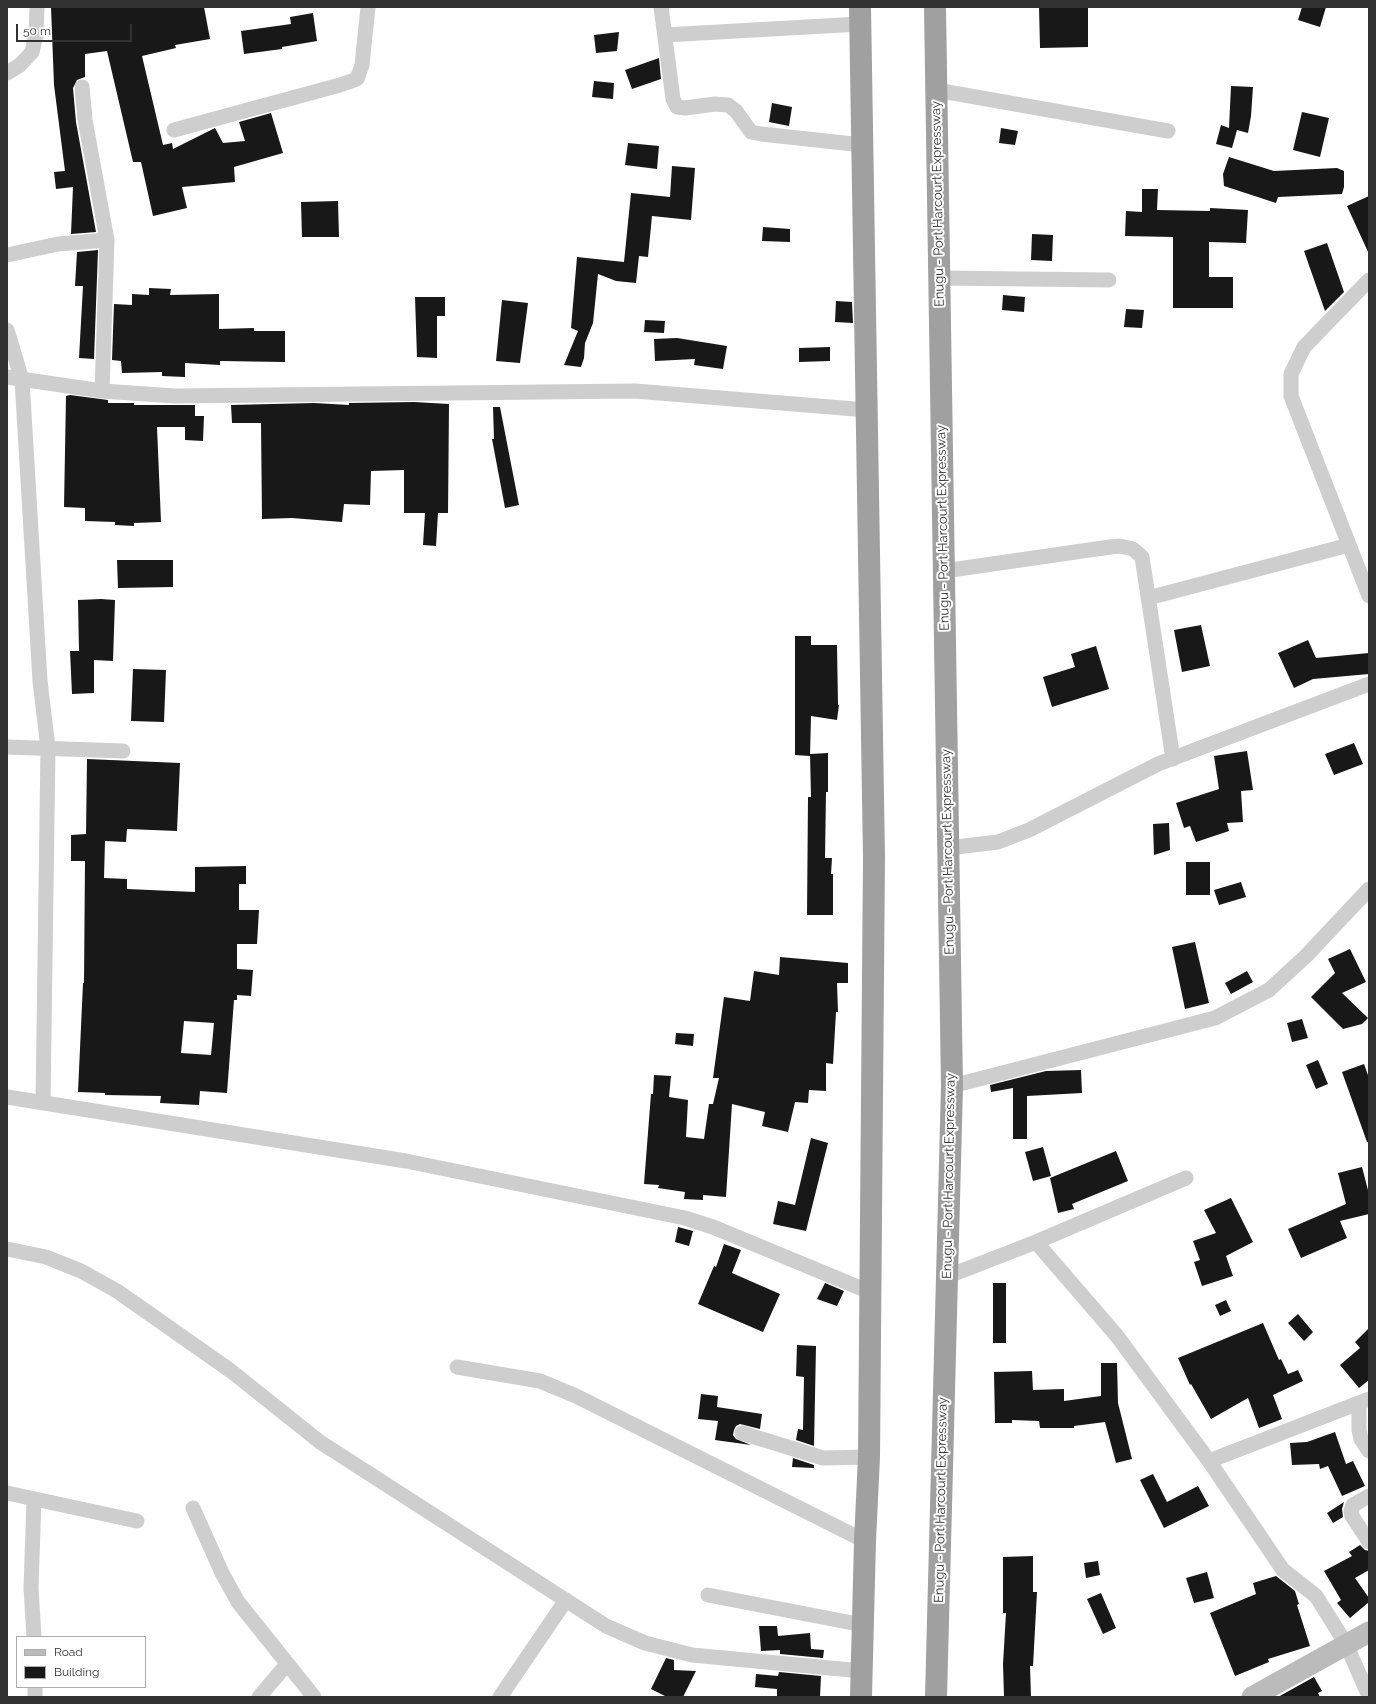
<!DOCTYPE html>
<html>
<head>
<meta charset="utf-8">
<style>
  body { margin:0 }
  #map { position:relative; width:1376px; height:1704px; overflow:hidden; background:#fff; font-family:Raleway,sans-serif }
  canvas { display:block }
  .frame { position:absolute; inset:0; border:8px solid #313131; pointer-events:none }
  .legend { position:absolute; left:16px; top:1636px; width:130px; height:52px; box-sizing:border-box; background:#fff; border:1px solid #adadad; margin:0; padding:5px 7px; list-style:none; font-size:12px; color:#313131 }
  .legend li { display:flex; align-items:center; gap:8px; height:20px }
  .legend b { width:20px; border:1px solid #adadad }
  .scale { position:absolute; left:16px; top:24px; width:116px; height:18px; box-sizing:border-box; border:2px solid #313131; border-top:0; padding-left:5px; font-size:12px; line-height:14px; white-space:nowrap; color:#313131; -webkit-text-stroke:3px #fff; paint-order:stroke }
</style>
</head>
<body>
<div id="map">
<canvas width="1376" height="1704"></canvas>
<div class="frame"></div>
<ul class="legend">
<li><b style="height:5px;background:#bbb"></b>Road</li>
<li><b style="height:11px;background:#181818"></b>Building</li>
</ul>
<div class="scale">50 m</div>
</div>
<script>
const c = document.querySelector('canvas').getContext('2d');
c.lineJoin = 'round';
function fillPath(path, color) {
  c.fillStyle = color;
  c.fill(path, 'evenodd');
}
function shape(rows) {
  const path = new Path2D();
  for (const r of rows) {
    path.moveTo(r[0], r[1]);
    for (let i = 2; i < r.length; i += 2) path.lineTo(r[i], r[i + 1]);
  }
  return path;
}
function trace(path, color, width, dash) {
  c.strokeStyle = color;
  c.lineWidth = width;
  c.lineCap = dash ? 'butt' : 'round';
  c.setLineDash(dash || []);
  c.stroke(path);
}
function write(font, color, halo, rows, align = 'center') {
  c.font = font + ' Raleway,sans-serif';
  c.lineWidth = 4;
  c.setLineDash([]);
  c.textBaseline = 'middle';
  c.strokeStyle = halo;
  c.fillStyle = color;
  for (const [text, x, y, turn = 0] of rows) {
    c.save();
    c.translate(x, y);
    c.rotate((+turn || 0) * Math.PI / 180);
    c.textAlign = isNaN(turn) ? turn : align;
    if (halo) c.strokeText(text, 0, 0);
    c.fillText(text, 0, 0);
    c.restore();
  }
}
fillPath(shape([
  [51,7,204,7,210,39,175,45,176,48,142,56,163,145,172,143,173,149,215,128,223,143,245,141,239,122,271,113,283,153,234,167,235,182,182,187,187,208,153,216,141,162,133,162,107,51,85,54,85,77,77,80,73,88,76,122,96,232,71,234,73,187,56,189,54,172,65,171,54,85],
  [1039,7,1088,7,1088,47,1040,48],
  [1302,7,1326,7,1320,27,1298,20],
  [313,13,317,41,282,47,282,49,244,54,241,31,291,24,290,17],
  [619,32,617,51,596,53,594,35],
  [659,58,661,79,632,89,625,70],
  [594,81,614,83,613,99,592,97],
  [1231,86,1253,87,1251,116,1248,133,1237,130,1232,148,1216,144,1221,125,1229,128],
  [772,103,792,107,789,126,769,122],
  [1302,112,1329,118,1320,157,1293,150],
  [1001,128,1018,131,1015,145,999,143],
  [628,143,659,146,657,169,625,165],
  [1229,157,1274,171,1337,168,1344,171,1344,187,1342,194,1278,197,1276,203,1224,186,1223,174],
  [672,166,695,168,691,220,652,216,648,257,639,256,636,283,616,281,598,274,593,323,585,343,584,358,581,367,564,365,578,331,571,328,577,257,624,262,631,193,670,197],
  [1142,189,1158,189,1157,210,1210,211,1210,208,1248,210,1246,243,1209,242,1209,277,1233,277,1233,308,1173,308,1173,237,1125,236,1126,211,1142,212],
  [1369,196,1369,254,1347,206],
  [338,201,339,237,302,237,301,202],
  [763,227,790,229,790,242,762,241],
  [1032,234,1053,235,1052,261,1031,260],
  [1327,243,1344,292,1325,311,1304,251],
  [98,250,94,359,79,358,83,286,75,286,77,252],
  [149,288,171,289,170,295,219,294,219,329,254,328,254,331,285,331,285,362,220,361,220,365,185,363,185,377,162,376,162,372,122,373,121,361,112,360,114,304,132,305,132,294,149,295],
  [1003,295,1025,297,1024,312,1002,310],
  [415,297,445,297,445,316,437,316,437,358,417,357],
  [502,300,528,303,520,363,496,361],
  [836,301,852,302,853,323,835,322],
  [1126,309,1144,310,1142,328,1124,327],
  [645,320,665,321,664,333,644,332],
  [677,338,727,346,723,369,694,365,695,359,655,361,654,339],
  [830,347,830,361,799,362,799,348],
  [70,395,108,400,108,403,134,403,134,405,195,405,195,416,204,416,203,441,185,440,185,427,157,427,161,522,134,523,134,526,115,525,115,522,85,521,85,508,64,507,66,396],
  [414,402,449,404,448,513,438,513,436,546,423,545,425,513,404,513,404,470,371,471,370,505,344,504,342,522,292,518,262,519,261,423,232,423,231,405,314,403,349,405,349,403],
  [493,407,500,407,519,505,505,508,492,439,494,439],
  [117,560,173,560,173,587,118,588],
  [101,599,115,600,113,661,94,660,94,693,72,694,70,651,79,651,78,600],
  [1201,625,1210,666,1182,672,1174,630],
  [795,636,811,636,811,645,837,645,838,705,839,705,837,720,811,716,810,756,795,755],
  [1308,640,1316,658,1369,653,1369,674,1313,679,1294,688,1278,653],
  [1096,646,1109,689,1052,707,1043,677,1075,667,1071,654],
  [133,669,166,670,164,722,131,721],
  [1354,743,1363,764,1334,775,1325,754],
  [1247,751,1253,790,1241,791,1243,822,1227,823,1229,831,1196,842,1190,826,1184,828,1176,803,1219,789,1214,756],
  [828,753,828,792,826,792,825,858,832,858,831,874,833,874,833,915,807,915,808,797,811,797,810,754],
  [87,759,180,763,177,831,127,829,126,842,105,841,104,878,127,879,127,889,195,892,195,867,246,866,246,884,239,884,239,910,259,910,257,944,237,944,237,969,253,970,251,996,237,995,237,1000,234,1000,227,1093,200,1091,199,1105,160,1103,161,1096,105,1095,105,1093,78,1092,83,983,84,983,85,861,71,861,71,835,86,834],
  [184,1021,214,1023,211,1055,181,1053],
  [1169,823,1170,850,1154,855,1153,824],
  [1186,862,1210,862,1210,895,1186,895],
  [1241,882,1246,897,1219,905,1214,890],
  [1195,942,1209,1003,1185,1009,1172,947],
  [1350,949,1366,982,1342,993,1368,1018,1362,1024,1343,1029,1311,997,1335,973,1328,959],
  [780,957,848,963,848,983,837,983,838,1012,836,1012,833,1064,826,1063,826,1091,809,1090,808,1103,795,1102,788,1132,762,1126,765,1112,732,1104,726,1197,703,1195,703,1200,684,1199,685,1192,658,1188,659,1185,644,1184,651,1094,653,1094,654,1075,671,1076,669,1097,688,1100,686,1137,704,1139,709,1104,713,1104,719,1078,713,1078,724,997,750,1001,754,971,779,975],
  [1247,971,1253,982,1231,994,1225,983],
  [1302,1019,1308,1038,1292,1042,1287,1023],
  [676,1033,694,1034,693,1046,675,1044],
  [1318,1060,1328,1084,1316,1089,1306,1065],
  [1364,1064,1369,1078,1369,1142,1367,1142,1342,1072],
  [1081,1070,1082,1093,1027,1096,1027,1139,1013,1139,1013,1088,991,1092,990,1085,1046,1071],
  [811,1138,828,1143,806,1231,773,1224,778,1201,795,1205],
  [1043,1147,1051,1176,1033,1181,1025,1152],
  [1116,1151,1128,1181,1072,1204,1074,1209,1058,1213,1050,1178],
  [1362,1167,1369,1194,1369,1214,1340,1221,1347,1238,1301,1258,1288,1229,1346,1204,1338,1173],
  [1231,1198,1253,1242,1226,1256,1233,1276,1202,1286,1194,1262,1200,1260,1193,1241,1216,1233,1204,1210],
  [678,1227,693,1231,689,1246,675,1242],
  [724,1244,741,1250,732,1273,780,1294,763,1332,698,1304,714,1266,716,1267],
  [825,1283,844,1291,837,1306,817,1299],
  [993,1283,1006,1283,1006,1343,993,1343],
  [1226,1300,1231,1311,1220,1316,1215,1305],
  [1298,1314,1313,1332,1304,1341,1288,1323],
  [1263,1323,1279,1360,1281,1359,1288,1374,1298,1370,1303,1381,1273,1395,1282,1419,1259,1428,1248,1398,1211,1419,1191,1384,1190,1385,1178,1358],
  [1369,1328,1369,1380,1359,1388,1340,1365,1360,1348,1355,1342],
  [797,1345,816,1346,814,1446,796,1440,798,1429,803,1430,804,1377,796,1376],
  [1101,1363,1117,1363,1118,1403,1132,1459,1116,1463,1105,1422,1074,1426,1074,1428,1040,1428,1039,1421,1012,1420,1012,1423,995,1423,994,1372,1032,1371,1033,1390,1064,1389,1064,1401,1101,1396],
  [701,1394,718,1396,717,1407,762,1414,760,1429,740,1424,736,1426,734,1430,733,1435,736,1439,751,1445,715,1440,718,1421,698,1419],
  [1335,1432,1346,1464,1353,1461,1365,1486,1342,1496,1328,1466,1320,1469,1319,1464,1292,1465,1290,1443,1307,1442],
  [793,1458,814,1465,814,1468,792,1467],
  [1153,1474,1167,1502,1198,1486,1209,1506,1164,1528,1140,1480],
  [1344,1502,1342,1509,1343,1517,1333,1523,1327,1513],
  [1360,1545,1365,1550,1369,1551,1369,1570,1355,1578,1369,1598,1369,1602,1350,1618,1337,1603,1341,1600,1324,1571,1352,1556,1349,1552],
  [1033,1556,1033,1592,1037,1592,1033,1666,1030,1666,1031,1697,1004,1697,1003,1664,1006,1613,1003,1613,1003,1557],
  [1098,1561,1100,1575,1086,1578,1084,1563],
  [1207,1572,1214,1598,1194,1603,1186,1578],
  [1276,1576,1295,1591,1299,1604,1297,1605,1310,1646,1268,1659,1269,1662,1235,1676,1210,1613,1256,1594,1253,1583],
  [1101,1593,1116,1628,1103,1634,1087,1599],
  [759,1626,777,1626,778,1636,810,1633,811,1649,824,1650,823,1658,780,1654,780,1650,761,1651],
  [666,1658,674,1660,674,1670,696,1671,683,1697,667,1697,651,1689],
  [779,1672,821,1676,820,1697,777,1697,777,1689,755,1687,756,1674,778,1676],
  [1314,1677,1322,1691,1318,1693,1320,1697,1278,1697]
]), '#181818');
trace(shape([
  [661,7,673,99,677,107,685,108,715,104,728,105,736,111,751,132,761,134,863,145],
  [665,35,860,24],
  [7,73,20,65,32,52,36,35,37,7],
  [82,87,85,120,107,240,102,391],
  [936,90,1168,131],
  [174,130,340,85,357,79,362,65,368,7],
  [7,255,58,244,107,240],
  [939,278,1109,280],
  [1369,280,1304,347,1291,374,1291,396,1369,596],
  [7,330,22,380,40,681,48,748,43,1102],
  [7,377,102,391,175,396,635,391,867,410],
  [944,571,1110,547,1120,546,1133,549,1142,557,1173,759],
  [1148,598,1349,545],
  [7,747,123,751],
  [948,848,998,842,1029,830,1158,764,1369,684],
  [952,1086,1215,1018,1269,990,1306,956,1369,889],
  [7,1097,406,1161,685,1218,713,1227,870,1292],
  [1036,1242,1117,1336,1209,1461,1283,1570,1316,1596,1346,1644,1369,1696],
  [7,1249,46,1257,81,1271,117,1291,231,1371,320,1442,606,1626,645,1643,692,1655,862,1671],
  [946,1277,1036,1242,1186,1178],
  [457,1367,540,1381,576,1396,865,1541],
  [1359,1403,1359,1430,1361,1439,1369,1451],
  [742,1433,823,1458,869,1457],
  [1209,1461,1369,1399],
  [7,1493,137,1521],
  [1369,1496,1353,1505,1351,1511,1352,1516,1369,1542],
  [34,1499,31,1588,34,1637],
  [193,1508,222,1573,238,1602,314,1697],
  [708,1595,863,1625],
  [35,1687,35,1697],
  [259,1697,287,1664],
  [500,1697,566,1600]
]), '#cecece', 15);
trace(shape([
  [1252,1697,1369,1632]
]), '#bbb', 21);
trace(shape([
  [860,7,874,857,869,1457,865,1541,861,1697],
  [935,7,952,1086,936,1697]
]), '#a0a0a0', 22);
write('13px', '#313131', '#fff', [
  ["Enugu - Port Harcourt Expressway",938,204,-91],
  ["Enugu - Port Harcourt Expressway",943,528,-91],
  ["Enugu - Port Harcourt Expressway",948,852,-91],
  ["Enugu - Port Harcourt Expressway",949,1176,-89],
  ["Enugu - Port Harcourt Expressway",941,1500,-89]
]);
</script>
</body>
</html>
